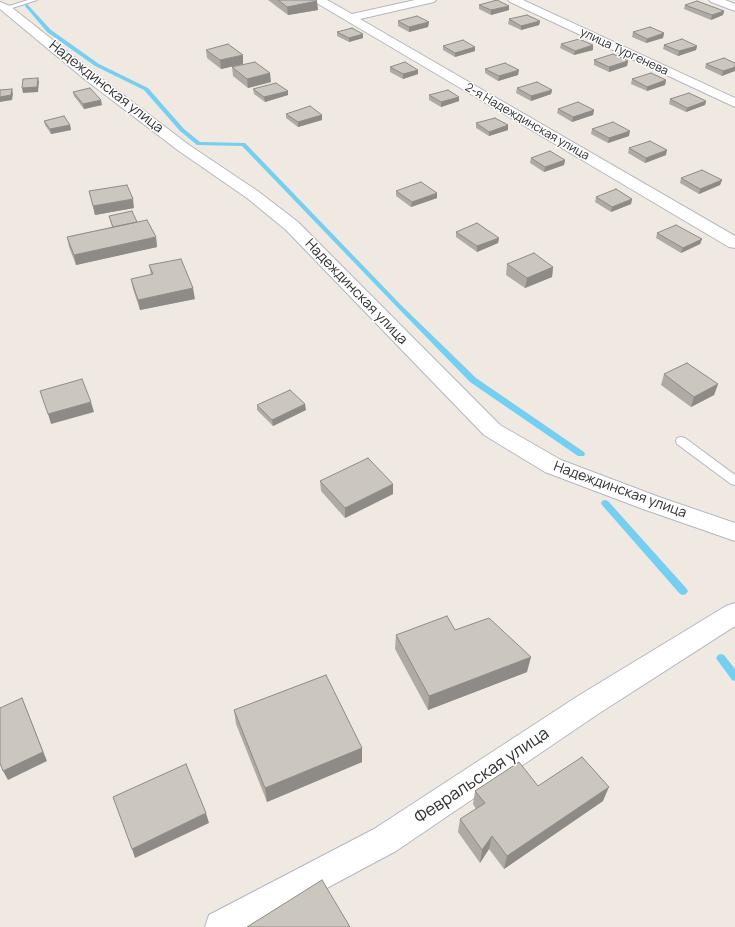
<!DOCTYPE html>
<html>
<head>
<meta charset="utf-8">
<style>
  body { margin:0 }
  canvas { display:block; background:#efe9e1 }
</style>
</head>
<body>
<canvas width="735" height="927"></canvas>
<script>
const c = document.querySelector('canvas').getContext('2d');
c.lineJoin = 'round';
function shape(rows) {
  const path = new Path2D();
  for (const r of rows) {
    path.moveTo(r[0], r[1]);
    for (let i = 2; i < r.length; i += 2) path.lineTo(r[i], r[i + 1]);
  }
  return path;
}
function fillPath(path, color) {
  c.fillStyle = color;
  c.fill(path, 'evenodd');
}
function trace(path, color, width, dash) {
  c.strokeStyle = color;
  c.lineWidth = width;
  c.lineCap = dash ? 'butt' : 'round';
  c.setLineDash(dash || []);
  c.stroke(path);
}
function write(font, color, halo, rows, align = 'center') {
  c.font = font + ' Manrope,sans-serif';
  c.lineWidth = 3;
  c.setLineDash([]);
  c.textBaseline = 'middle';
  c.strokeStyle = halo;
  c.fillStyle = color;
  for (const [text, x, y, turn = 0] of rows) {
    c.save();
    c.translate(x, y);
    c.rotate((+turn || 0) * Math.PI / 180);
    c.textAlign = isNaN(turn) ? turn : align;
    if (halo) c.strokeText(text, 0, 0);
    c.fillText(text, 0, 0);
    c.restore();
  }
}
fillPath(shape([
  [25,4,27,4,51,30,99,64,148,88,184,129,200,142,245,143,401,305,476,378,584,452,585,454,584,456,578,456,470,382,397,307,242,146,197,145,180,131,144,90,95,66,47,32,25,6,25,4],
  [605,500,608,501,686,588,688,591,686,594,683,595,680,594,602,505,601,503,602,501,605,500],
  [721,654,724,655,735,669,735,681,732,680,718,661,716,658,718,655,721,654]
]), '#75cff0');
const service = shape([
  [28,0,37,0,6,10,3,8,28,0],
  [681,437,685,438,735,475,735,485,731,484,677,444,676,441,677,438,681,437]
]);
const minor = shape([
  [313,0,327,0,352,14,415,0,436,0,434,2,360,19,735,236,735,248,729,247,315,2,313,0],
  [508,0,523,0,735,98,735,107,510,2,508,0],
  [709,0,725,0,735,4,735,11,711,2,709,0],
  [0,2,10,6,93,72,189,145,259,192,298,222,500,425,561,460,659,497,735,523,735,541,643,509,545,472,484,435,286,230,247,198,179,151,83,78,0,9,0,2],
  [735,603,735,626,598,714,396,851,254,927,205,927,209,915,374,829,578,696,726,606,735,603]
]);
trace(service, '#b4b7c1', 2);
trace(minor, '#b4b7c1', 2);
fillPath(service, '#fff');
fillPath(minor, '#fff');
fillPath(shape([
  [268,0,316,0,318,10,288,15],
  [479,5,509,10,491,15,479,9],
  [685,5,724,11,723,15,711,20,684,9],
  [509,19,540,21,539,25,521,30,508,24],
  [398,21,429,22,428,27,409,32,398,26],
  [337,32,363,38,349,42,337,36],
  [633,32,664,33,663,38,646,43,632,37],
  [561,44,593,50,574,55,560,48],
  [664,45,697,46,696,50,678,56,663,49],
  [443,46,475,47,475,51,455,57,443,50],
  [206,50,243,64,221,69,207,58],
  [594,60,628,61,627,66,609,72,594,65],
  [735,63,722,76,705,68,706,64],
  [232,67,271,82,248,88,233,76],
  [390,67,418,70,418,74,403,79,390,72],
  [485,69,518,75,498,81,485,73],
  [632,79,666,80,665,85,647,91,631,84],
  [517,88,552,90,551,94,531,101,516,93],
  [253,89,288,95,265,102,254,94],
  [73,92,102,105,84,109,74,96],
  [429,95,459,101,441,107,429,100],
  [670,99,706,101,705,105,686,112,669,104],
  [558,109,594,110,593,115,572,122,557,113],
  [286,114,322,115,322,120,298,127,286,118],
  [44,121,70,125,71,130,51,134,45,125],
  [476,123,508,125,508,130,489,136,476,128],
  [592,129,629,136,608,143,591,134],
  [629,148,666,155,645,163,628,153],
  [531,158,565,160,564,165,544,172,530,163],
  [681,178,722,180,720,185,699,194,680,183],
  [89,191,134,208,95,215],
  [396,191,437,198,411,207,396,196],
  [596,197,632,199,631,204,611,212,595,202],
  [109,216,137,222,156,237,157,247,76,265,69,247,67,237,112,227],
  [456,232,499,238,498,243,477,252,456,237],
  [657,233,702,239,700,244,681,253,656,238],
  [507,264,553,267,552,277,525,288,506,275],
  [149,265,195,299,140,310,133,289,131,279,151,275],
  [664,374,718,384,714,395,691,407,661,385],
  [257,405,306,410,273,426,257,410],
  [320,481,393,484,393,494,345,518,321,491],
  [455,630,527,672,428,710,395,649,396,635],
  [234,710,362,748,362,762,267,802,236,724],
  [538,786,603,801,504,869,489,849,480,863,458,832,460,819,476,809,473,804,475,791]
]), '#afaba4');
fillPath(shape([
  [317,1,318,10,288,15,287,7],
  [509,6,509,10,491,15,491,10],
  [724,11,723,15,711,20,712,15],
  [540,21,539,25,521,30,521,26],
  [429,22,428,27,409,32,409,27],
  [664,33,663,38,646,43,647,39],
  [363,34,363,38,349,42,349,38],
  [593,45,593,50,574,55,575,51],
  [697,46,696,50,678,56,679,51],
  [475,47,475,51,455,57,455,53],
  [243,55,243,64,221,69,220,60],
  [628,61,627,66,609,72,609,67],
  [735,67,735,71,722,76,723,71],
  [418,70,418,74,403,79,403,74],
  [519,70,518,75,498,81,499,76],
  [270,73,271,82,248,88,247,79],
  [38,78,39,82,38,92,23,93,22,88],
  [666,80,665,85,647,91,647,87],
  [12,89,13,94,12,100,0,102,0,97],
  [552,90,551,94,531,101,531,96],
  [288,91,288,95,265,102,264,97],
  [459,97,459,101,441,107,441,102],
  [101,100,102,105,84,109,83,104],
  [706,101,705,105,686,112,687,108],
  [594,110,593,115,572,122,573,117],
  [322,115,322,120,298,127,298,122],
  [70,125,71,130,51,134,50,129],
  [508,125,508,130,489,136,489,132],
  [630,131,629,136,608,143,609,138],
  [667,150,666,155,645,163,646,158],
  [565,160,564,165,544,172,545,167],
  [722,180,720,185,699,194,700,189],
  [437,193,437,198,411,207,412,202],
  [133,199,134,208,95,215,93,206],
  [632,199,631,204,611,212,612,207],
  [156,237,157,247,76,265,74,255],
  [499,238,498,243,477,252,477,246],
  [702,239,700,244,681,253,683,248],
  [553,267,552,277,525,288,527,278],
  [193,288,195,299,140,310,138,300],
  [718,384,714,395,691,407,694,397],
  [91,402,94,412,51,424,48,414],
  [305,404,306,410,273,426,272,420],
  [393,484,393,494,345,518,345,508],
  [531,657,527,672,428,710,429,696],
  [22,698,26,708,47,761,8,780,3,771],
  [362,748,362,762,267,802,265,788],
  [609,787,603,801,504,869,507,856],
  [206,813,209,823,135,858,132,849],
  [492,836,489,849,480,863,482,850]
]), '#8e8b86');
const building = shape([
  [278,0,316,0,317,1,287,7,278,0],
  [497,0,509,6,491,10,479,5,497,0],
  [697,1,724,11,712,15,685,5,697,1],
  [527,15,540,21,521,26,509,19,527,15],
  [417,16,429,22,409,27,398,21,417,16],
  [650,27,664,33,647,39,633,32,650,27],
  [352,28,363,34,349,38,337,32,352,28],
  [579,39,593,45,575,51,561,44,579,39],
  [682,39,697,46,679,51,664,45,682,39],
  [463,40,475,47,455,53,443,46,463,40],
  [228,44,243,55,220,60,206,50,228,44],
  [613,54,628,61,609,67,594,60,613,54],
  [724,58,735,63,735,67,723,71,706,64,724,58],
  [255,62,270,73,247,79,232,67,255,62],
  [405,62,418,70,403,74,390,67,405,62],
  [505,63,519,70,499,76,485,69,505,63],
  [651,73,666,80,647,87,632,79,651,73],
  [38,78,37,87,22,88,23,79,38,78],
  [537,82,552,90,531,96,517,88,537,82],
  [276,83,288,91,264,97,253,89,276,83],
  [90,88,101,100,83,104,73,92,90,88],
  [12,89,11,95,0,97,0,90,12,89],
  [448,90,459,97,441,102,429,95,448,90],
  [689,93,706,101,687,108,670,99,689,93],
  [578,102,594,110,573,117,558,109,578,102],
  [310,106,322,115,298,122,286,114,310,106],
  [64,116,70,125,50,129,44,121,64,116],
  [495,118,508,125,489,132,476,123,495,118],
  [613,122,630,131,609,138,592,129,613,122],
  [650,141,667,150,646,158,629,148,650,141],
  [550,151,565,160,545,167,531,158,550,151],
  [702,170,722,180,700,189,681,178,702,170],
  [421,182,437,193,412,202,396,191,421,182],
  [127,185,133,199,93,206,89,191,127,185],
  [616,189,632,199,612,207,596,197,616,189],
  [132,211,137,222,113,227,109,216,132,211],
  [147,220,156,237,74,255,67,237,147,220],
  [477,223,499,238,477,246,456,232,477,223],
  [676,225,702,239,683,248,657,233,676,225],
  [534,253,553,267,527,278,507,264,534,253],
  [181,259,193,288,138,300,131,279,153,274,149,265,181,259],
  [687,363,718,384,694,397,664,374,687,363],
  [82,379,91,402,48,414,40,391,82,379],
  [290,390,305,404,272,420,257,405,290,390],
  [368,458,393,484,345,508,320,481,368,458],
  [447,616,455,630,489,618,531,657,429,696,396,635,447,616],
  [326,675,362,748,265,788,234,710,326,675],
  [22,698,43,752,3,771,0,763,0,708,22,698],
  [582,757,609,787,507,856,492,836,482,850,460,819,485,803,475,791,519,762,538,786,582,757],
  [186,764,206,813,132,849,113,797,186,764],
  [322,880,350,927,247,927,322,880]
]);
fillPath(building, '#cbc7bf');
trace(building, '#8e8b86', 1);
write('12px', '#2e2e2e', '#fff', [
  ["улица Тургенева",624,52,25],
  ["2-я Надеждинская улица",527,122,30]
]);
write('14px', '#2e2e2e', '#fff', [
  ["Надеждинская улица",106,87,38],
  ["Надеждинская улица",356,292,46],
  ["Надеждинская улица",620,490,20]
]);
write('17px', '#2e2e2e', '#fff', [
  ["Февральская улица",482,776,-34]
]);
</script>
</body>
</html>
